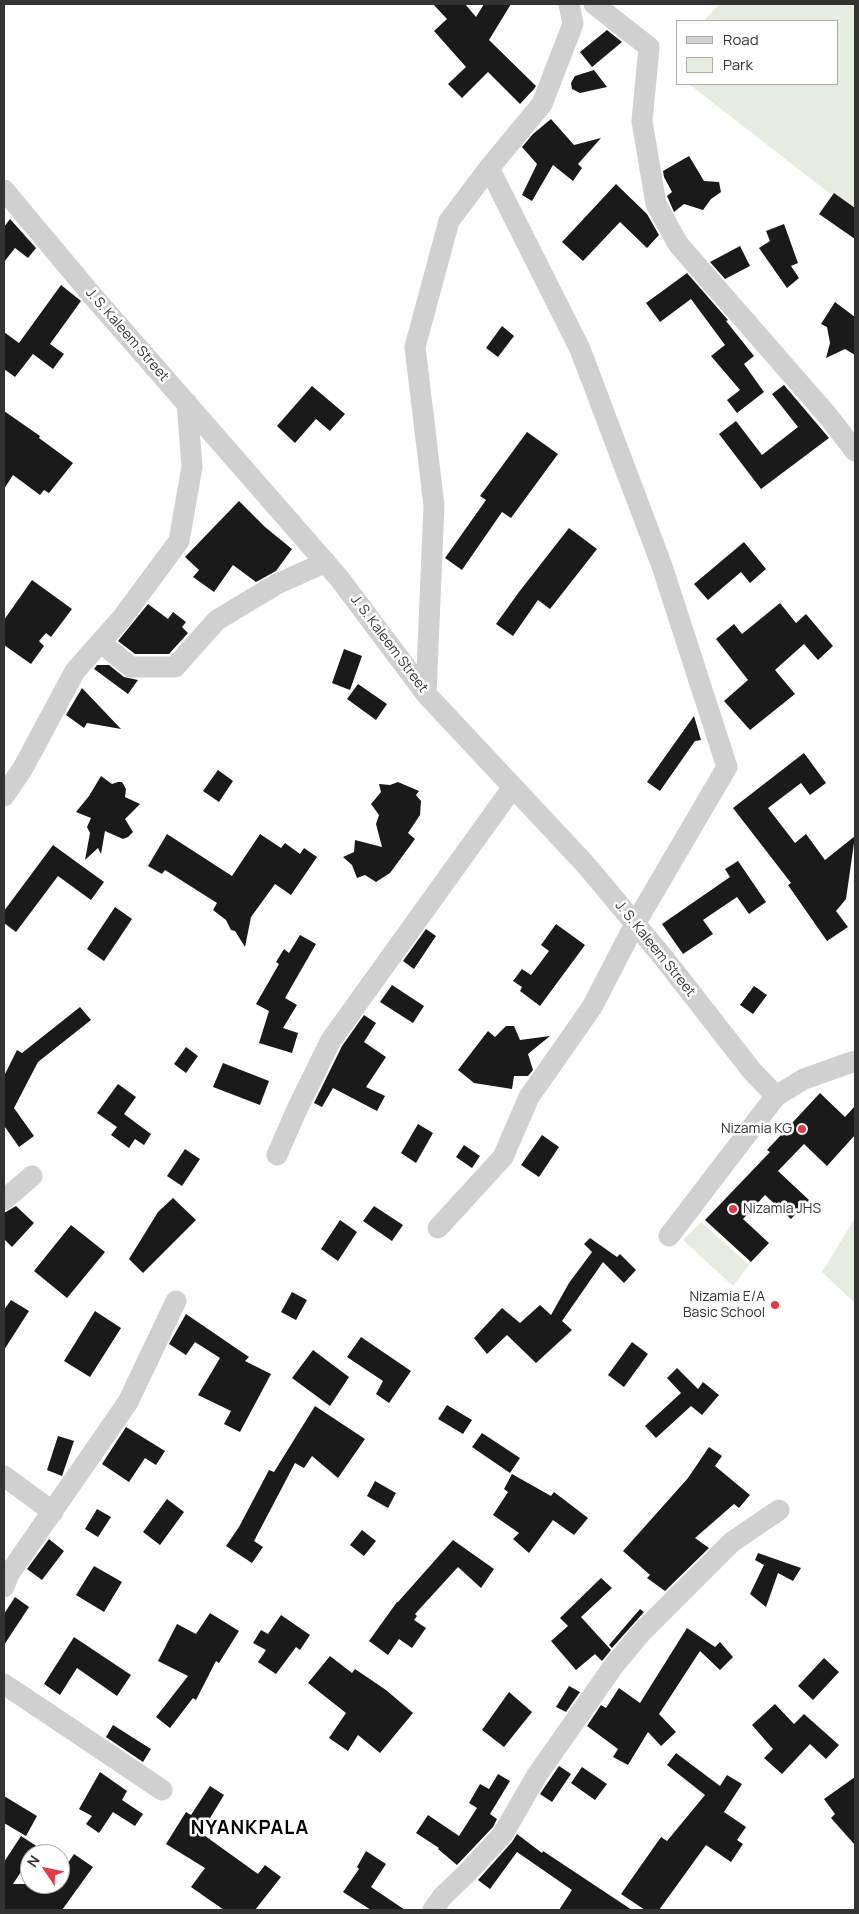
<!DOCTYPE html>
<html>
<head>
<meta charset="utf-8">
<style>
  body { margin:0 }
  #map { position:relative; width:859px; height:1914px; overflow:hidden; background:#fff; font-family:Manrope,sans-serif }
  canvas { display:block }
  .frame { position:absolute; inset:0; border:5px solid #333; pointer-events:none }
  .legend { position:absolute; left:676px; top:20px; width:162px; height:65px; box-sizing:border-box; background:#fff; border:1px solid #adadad; margin:0; padding:6px 9px; list-style:none; font-size:15px; color:#333 }
  .legend li { display:flex; align-items:center; gap:10px; height:25px }
  .legend b { width:25px; border:1px solid #adadad }
  .north { position:absolute; left:20px; top:1844px; width:50px; height:50px; box-sizing:border-box; background:#fff; border:1px solid #adadad; border-radius:50%; rotate:304deg; font-size:14px; font-weight:700; line-height:20px; text-align:center; color:#333 }
  .north::after { content:''; display:block; margin:auto; width:18px; height:22px; background:#e63946; clip-path:polygon(50% 0,100% 100%,50% 72%,0 100%) }
</style>
</head>
<body>
<div id="map">
<canvas width="859" height="1914"></canvas>
<div class="frame"></div>
<ul class="legend">
<li><b style="height:6px;background:#d0d0d0"></b>Road</li>
<li><b style="height:14px;background:#e6ecdf"></b>Park</li>
</ul>
<div class="north">N</div>
</div>
<script>
const c = document.querySelector('canvas').getContext('2d');
c.lineJoin = 'round';
function fillPath(path, color) {
  c.fillStyle = color;
  c.fill(path, 'evenodd');
}
function shape(rows) {
  const path = new Path2D();
  for (const r of rows) {
    path.moveTo(r[0], r[1]);
    for (let i = 2; i < r.length; i += 2) path.lineTo(r[i], r[i + 1]);
  }
  return path;
}
function trace(path, color, width, dash) {
  c.strokeStyle = color;
  c.lineWidth = width;
  c.lineCap = dash ? 'butt' : 'round';
  c.setLineDash(dash || []);
  c.stroke(path);
}
function write(font, color, halo, rows, align = 'center') {
  c.font = font + ' Manrope,sans-serif';
  c.lineWidth = 5;
  c.setLineDash([]);
  c.textBaseline = 'middle';
  c.strokeStyle = halo;
  c.fillStyle = color;
  for (const [text, x, y, turn = 0] of rows) {
    c.save();
    c.translate(x, y);
    c.rotate((+turn || 0) * Math.PI / 180);
    c.textAlign = isNaN(turn) ? turn : align;
    if (halo) c.strokeText(text, 0, 0);
    c.fillText(text, 0, 0);
    c.restore();
  }
}
fillPath(shape([
  [719,4,855,4,855,213,689,84,838,84,838,21,704,21],
  [855,1218,855,1303,822,1272],
  [701,1222,749,1265,733,1286,683,1240]
]), '#e6ecdf');
fillPath(shape([
  [433,4,465,4,476,17,484,4,511,4,489,40,536,86,534,89,520,104,488,72,462,98,448,84,466,67,434,31,447,19],
  [607,30,622,42,592,67,580,52],
  [594,70,607,87,580,93,572,89,571,83,575,76],
  [551,119,574,145,601,138,578,164,582,168,573,181,553,165,532,201,522,195,537,164,522,147,533,134],
  [689,156,704,181,719,182,721,192,711,199,703,210,684,204,674,212,667,196,672,192,664,177,663,171],
  [616,184,647,214,659,235,647,248,620,222,583,261,562,242],
  [834,193,855,208,855,239,819,214],
  [10,219,36,248,28,258,15,248,4,262,4,227],
  [784,224,798,263,791,266,799,278,787,288,759,248,770,241,766,231],
  [740,246,750,266,725,279,710,262],
  [687,273,728,320,726,321,754,356,744,364,764,392,737,413,727,400,740,390,711,356,725,345,691,299,660,322,646,303],
  [61,285,81,301,50,344,64,354,53,369,33,354,15,377,4,369,4,332,19,343],
  [835,302,855,317,855,355,845,349,826,358,830,343,827,327,821,324],
  [502,326,514,336,498,357,486,348],
  [784,385,829,438,761,489,719,434,736,421,762,455,798,427,772,394],
  [312,386,345,414,330,431,316,419,295,443,277,426],
  [4,411,40,436,39,438,73,463,49,493,44,490,40,495,13,475,4,489],
  [527,432,558,454,511,518,502,512,462,570,445,558,486,500,480,496],
  [239,501,265,527,292,549,276,571,256,582,233,565,214,592,193,577,199,570,185,557],
  [569,528,597,549,550,609,538,600,513,636,496,624,519,592],
  [744,542,766,569,750,583,741,572,708,600,694,584],
  [32,580,72,609,51,637,46,633,39,641,44,646,31,664,4,645,4,620],
  [780,603,796,623,806,614,833,646,818,660,804,644,775,670,795,694,750,730,724,701,748,680,716,639,734,624,742,634],
  [148,604,168,619,173,612,186,622,182,627,188,633,169,654,135,654,118,641],
  [344,649,362,656,350,690,332,683],
  [97,665,109,665,124,677,138,680,128,694,94,669],
  [358,684,387,704,376,720,347,699],
  [82,688,121,729,87,723,84,728,66,715],
  [694,716,701,740,695,741,660,791,647,782],
  [804,753,826,783,810,795,801,783,768,808,795,843,806,834,825,860,855,836,846,899,836,911,848,927,827,941,788,885,791,883,733,808],
  [218,770,233,781,219,802,203,791],
  [101,776,112,784,118,782,122,782,126,789,125,797,140,804,125,819,133,832,128,837,123,839,105,831,101,854,98,848,85,860,90,833,87,827,91,818,76,812,89,796],
  [398,782,419,791,416,795,421,801,420,815,408,833,415,839,390,873,376,882,365,875,357,878,352,865,343,857,354,852,355,840,382,847,376,824,379,815,371,804,381,792,379,784,390,785],
  [167,834,232,876,260,834,281,848,285,843,300,854,304,848,317,857,291,895,275,884,251,917,245,947,235,931,231,930,226,920,213,910,217,903,165,870,162,874,148,866],
  [53,845,104,882,91,900,58,876,16,932,4,923,4,911],
  [738,861,766,902,749,914,737,897,703,920,713,934,683,954,662,924,730,877,725,869],
  [115,907,132,919,104,961,87,949],
  [556,924,585,945,540,1006,520,991,522,987,513,981,522,969,531,975,549,951,541,945],
  [426,929,436,936,414,969,403,961],
  [300,935,316,944,285,998,297,1005,283,1028,298,1033,292,1053,259,1043,269,1011,256,1004,279,964,276,962,284,949,289,953],
  [392,985,424,1006,413,1023,380,1002],
  [754,986,767,995,753,1014,740,1005],
  [80,1007,91,1020,38,1062,14,1108,34,1136,19,1147,5,1127,4,1129,4,1076,17,1050,22,1053],
  [364,1015,376,1023,364,1042,386,1057,366,1087,385,1096,377,1111,333,1088,322,1107,314,1103,342,1046],
  [506,1026,514,1026,520,1040,550,1036,528,1054,533,1070,528,1076,514,1076,512,1089,474,1083,458,1070,488,1031,495,1037],
  [186,1047,198,1056,186,1073,174,1064],
  [223,1063,269,1081,260,1105,213,1087],
  [118,1084,136,1097,124,1114,151,1134,144,1145,135,1139,129,1148,111,1135,117,1127,97,1113],
  [820,1093,845,1117,855,1106,855,1135,827,1166,804,1144,778,1171,809,1200,791,1219,765,1195,743,1219,769,1243,751,1262,705,1220,770,1152,767,1150],
  [418,1124,433,1133,416,1163,401,1153],
  [542,1135,559,1147,539,1177,521,1165],
  [464,1145,480,1156,472,1168,456,1157],
  [185,1149,200,1159,182,1186,167,1176],
  [173,1198,196,1220,143,1273,129,1259,158,1212],
  [16,1206,34,1223,12,1247,4,1239,4,1213],
  [374,1206,403,1225,392,1241,363,1221],
  [340,1220,357,1232,338,1261,321,1249],
  [71,1225,105,1252,67,1298,34,1271],
  [590,1238,617,1257,620,1254,636,1270,624,1283,603,1262,562,1321,572,1330,536,1363,507,1335,487,1354,474,1338,502,1308,520,1323,540,1305,551,1315,569,1283,592,1252,584,1244],
  [292,1292,307,1300,296,1320,281,1312],
  [11,1300,29,1311,4,1350,4,1310],
  [95,1311,121,1328,90,1377,64,1361],
  [186,1314,249,1357,245,1361,271,1374,240,1432,224,1424,231,1411,198,1395,220,1358,195,1342,186,1355,169,1344],
  [361,1337,411,1371,389,1403,376,1394,383,1381,347,1357],
  [632,1342,648,1354,624,1387,608,1375],
  [313,1350,349,1377,330,1406,292,1378],
  [677,1368,698,1389,703,1382,719,1395,702,1415,691,1406,656,1438,645,1426,681,1393,667,1378],
  [447,1405,472,1420,463,1434,438,1419],
  [315,1406,365,1439,338,1478,312,1456,304,1468,295,1463,254,1541,263,1547,252,1563,226,1546,239,1527,269,1470,274,1472],
  [126,1427,165,1451,156,1465,145,1458,129,1482,102,1464],
  [482,1433,520,1458,510,1473,472,1447],
  [58,1436,74,1441,62,1476,47,1470],
  [709,1447,722,1456,715,1466,750,1495,739,1508,734,1504,695,1538,709,1548,665,1591,647,1578,650,1575,623,1551,688,1478],
  [512,1474,551,1496,554,1492,588,1518,574,1535,553,1520,529,1553,513,1539,519,1533,493,1515,508,1492,504,1489],
  [375,1481,396,1493,388,1508,367,1496],
  [167,1499,184,1512,160,1545,143,1532],
  [97,1509,111,1517,98,1537,85,1529],
  [362,1530,376,1541,364,1556,350,1545],
  [49,1539,64,1551,42,1580,27,1569],
  [453,1540,494,1569,481,1588,458,1567,415,1614,417,1616,414,1620,426,1628,412,1648,399,1639,388,1655,369,1641,397,1602,398,1602],
  [758,1553,801,1568,793,1581,778,1573,766,1607,750,1594,764,1565,755,1560],
  [94,1566,122,1582,104,1612,76,1595],
  [601,1578,612,1588,581,1617,611,1650,602,1661,595,1654,576,1670,551,1641,568,1626,560,1618],
  [15,1597,29,1607,4,1645,4,1614],
  [640,1609,644,1612,612,1648,609,1645],
  [210,1613,239,1631,219,1663,216,1661,196,1700,193,1698,170,1728,156,1717,188,1676,158,1661,177,1624,196,1634],
  [281,1615,310,1635,300,1650,296,1647,276,1674,258,1662,266,1650,253,1643,261,1630,268,1634],
  [687,1628,715,1647,720,1642,733,1657,720,1670,700,1651,659,1714,676,1732,661,1746,648,1732,628,1765,613,1757,618,1749,587,1726,601,1705,606,1708,619,1688,640,1703],
  [74,1637,131,1675,117,1696,77,1668,60,1695,44,1684],
  [330,1656,352,1673,355,1669,386,1690,413,1713,380,1753,358,1735,348,1751,329,1738,346,1713,308,1683],
  [824,1658,839,1672,813,1700,798,1686],
  [569,1686,580,1692,566,1712,556,1707],
  [509,1692,532,1712,504,1747,482,1730],
  [775,1704,794,1724,804,1714,839,1745,826,1759,810,1744,782,1774,764,1758,773,1749,752,1725],
  [113,1725,151,1749,143,1762,106,1737],
  [676,1753,720,1786,727,1775,742,1784,724,1812,746,1827,737,1840,743,1844,731,1862,706,1845,659,1910,645,1910,621,1894,661,1837,667,1841,705,1795,667,1765],
  [559,1766,571,1774,552,1802,540,1794],
  [582,1767,607,1784,595,1800,571,1783],
  [100,1772,127,1791,122,1800,143,1814,135,1826,113,1812,99,1833,86,1824,92,1816,79,1809],
  [498,1774,510,1781,490,1814,497,1819,493,1827,457,1865,438,1849,439,1848,416,1833,428,1815,459,1836,477,1808,469,1803,480,1784,489,1789],
  [855,1777,855,1845,831,1818,835,1814,824,1799],
  [210,1786,224,1795,201,1833,258,1874,265,1865,281,1877,255,1910,224,1910,191,1887,205,1868,166,1844,186,1812,191,1815],
  [4,1796,37,1816,26,1836,4,1823],
  [517,1834,542,1853,543,1851,632,1910,559,1910,572,1890,517,1852,490,1889,478,1880,512,1842],
  [21,1836,38,1847,33,1854,30,1854,30,1858,13,1884,60,1884,60,1875,74,1854,93,1867,62,1910,4,1910,4,1862],
  [366,1851,386,1864,371,1887,405,1910,371,1910,343,1892,359,1869,357,1867]
]), '#1a1a1a');
trace(shape([
  [594,4,649,47,642,121,656,204,678,244,828,416,855,451],
  [4,190,91,294,339,578,426,694,586,865,663,957,752,1071,776,1096],
  [101,643,131,667,175,667,217,620,277,584,326,562],
  [426,694,434,506,415,347,449,221,489,168],
  [4,796,23,768,75,671,122,618,179,541,192,467,187,403],
  [277,1155,298,1107,331,1040,513,787],
  [4,1200,32,1176],
  [438,1228,503,1157,529,1097,592,1007,635,924,727,767,662,566,580,349,489,168,542,104,573,24,569,4],
  [669,1236,776,1096,804,1079,855,1061],
  [4,1476,53,1512],
  [4,1587,9,1574,128,1402,176,1301],
  [4,1684,162,1790],
  [433,1910,443,1896,467,1873,503,1834,537,1775,615,1664,641,1633,732,1542,779,1510]
]), '#d0d0d0', 21);
for (const [x, y, r, color] of [
  [802,1129,5,"#e63946"],
  [733,1209,5,"#e63946"],
  [775,1305,5,"#e63946"]
]) {
  const dot = new Path2D();
  dot.arc(x, y, r, 0, 2 * Math.PI);
  c.fillStyle = color;
  c.fill(dot);
  trace(dot, '#fff', 2);
}
write('14px', '#333', '#fff', [
  ["J. S. Kaleem Street",127,335,49],
  ["J. S. Kaleem Street",389,644,53],
  ["J. S. Kaleem Street",655,949,51]
]);
write('14px', '#333', '#fff', [
  ["Nizamia KG",792,1129],
  ["Nizamia JHS",743,1209,"left"],
  ["Nizamia E/A",765,1297],
  ["Basic School",765,1313]
], 'right');
c.letterSpacing = '1px';
write('bold 19px', '#000', '#fff', [
  ["NYANKPALA",250,1829]
]);
c.letterSpacing = '0px';
</script>
</body>
</html>
